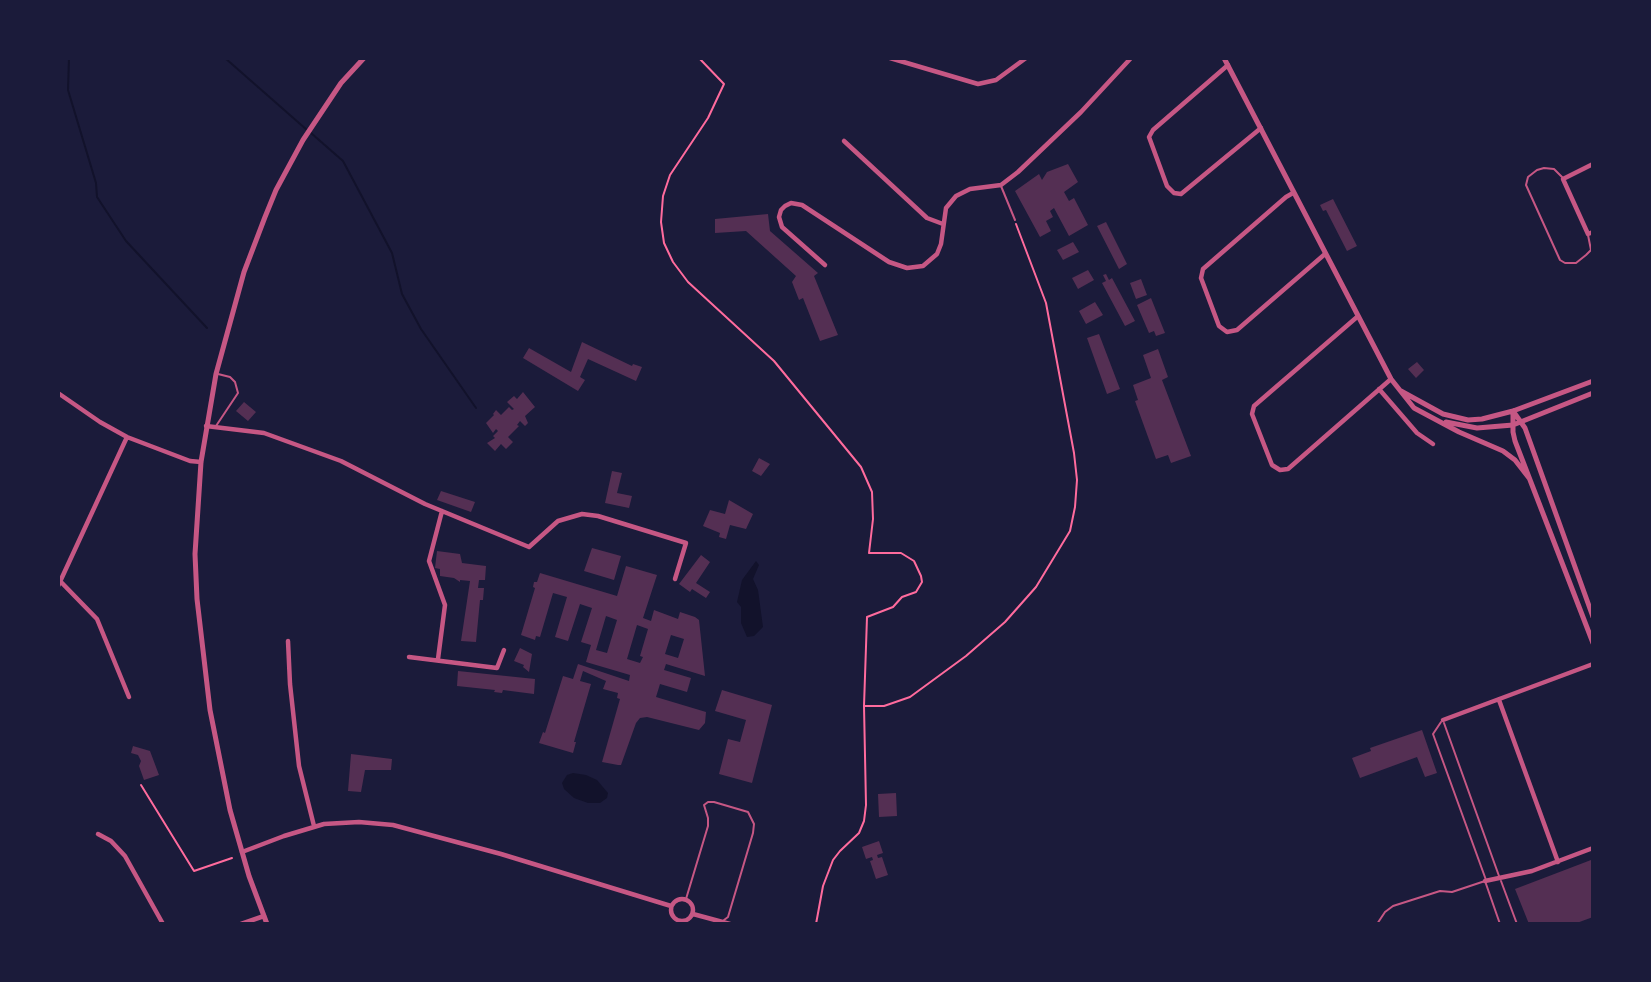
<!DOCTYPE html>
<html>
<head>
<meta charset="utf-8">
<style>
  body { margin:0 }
  #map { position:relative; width:1651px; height:982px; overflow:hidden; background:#1b1b3a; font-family:Poppins,sans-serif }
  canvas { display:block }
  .frame { position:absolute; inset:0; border:60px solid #1b1b3a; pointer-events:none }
</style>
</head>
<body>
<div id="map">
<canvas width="1651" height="982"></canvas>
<div class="frame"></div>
</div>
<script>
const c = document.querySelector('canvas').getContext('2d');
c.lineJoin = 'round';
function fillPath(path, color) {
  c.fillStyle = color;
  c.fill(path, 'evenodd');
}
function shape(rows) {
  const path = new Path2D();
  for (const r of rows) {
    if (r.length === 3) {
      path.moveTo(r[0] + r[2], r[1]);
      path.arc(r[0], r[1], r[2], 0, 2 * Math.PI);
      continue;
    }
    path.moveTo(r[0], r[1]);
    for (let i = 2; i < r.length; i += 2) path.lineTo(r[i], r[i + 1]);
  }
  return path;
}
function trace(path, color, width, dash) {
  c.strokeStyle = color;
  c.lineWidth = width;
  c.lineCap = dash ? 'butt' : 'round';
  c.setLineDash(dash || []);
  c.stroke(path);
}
fillPath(shape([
  [756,561,759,565,753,579,758,590,763,627,754,636,747,637,741,623,741,607,737,602,742,580],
  [573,773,586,775,597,780,608,793,607,798,600,803,588,803,574,798,564,789,562,783,567,775]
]), '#12122b');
trace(shape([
  [69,58,68,90,96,183,97,197,126,241,207,328],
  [225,58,307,130],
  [311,133,343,161,392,253,402,294,421,329,476,408]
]), '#12122b', 2);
fillPath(shape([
  [1068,164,1078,182,1064,192,1069,201,1074,198,1088,225,1069,236,1054,208,1050,211,1053,217,1046,221,1051,231,1040,237,1015,191,1039,174,1042,180,1047,172],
  [1333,199,1357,246,1347,251,1326,210,1323,211,1320,205],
  [768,214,770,231,818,273,814,276,838,335,820,341,803,298,799,300,792,282,796,276,746,231,715,233,715,219],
  [1106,222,1127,264,1119,269,1097,226],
  [1073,242,1079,252,1063,260,1057,250],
  [1088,270,1094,280,1078,289,1072,278],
  [1106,274,1109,280,1112,278,1135,321,1125,326,1102,283,1106,281,1103,275],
  [1141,279,1147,295,1136,299,1130,283],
  [1151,298,1165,333,1156,336,1154,331,1149,333,1137,305],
  [1095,302,1103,315,1086,324,1079,311],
  [1099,334,1120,389,1107,394,1087,338],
  [582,342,632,366,633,364,642,367,636,381,588,359,580,377,585,380,578,391,523,358,529,348,571,372],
  [1158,349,1168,377,1162,380,1191,456,1171,463,1168,455,1156,459,1135,401,1138,400,1133,385,1151,378,1143,355],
  [1417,362,1424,370,1416,378,1408,369],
  [523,392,535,407,525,416,528,423,525,426,520,421,517,425,519,426,508,437,513,442,506,449,501,444,495,451,487,443,495,438,493,436,498,431,496,429,493,433,486,423,494,415,493,414,496,410,501,415,509,407,512,410,514,409,507,402,514,396,517,399],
  [244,402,256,412,248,421,236,411],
  [759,458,770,464,761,476,752,471],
  [612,471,622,473,617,493,632,496,629,508,605,503],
  [441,491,475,502,471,512,437,500],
  [729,500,753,514,746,529,730,525,726,539,719,537,720,533,703,526,710,510,725,514],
  [592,548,621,556,614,580,584,571],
  [437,551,460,554,462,563,486,566,485,580,479,580,478,588,484,588,483,600,480,600,476,642,461,641,470,581,460,580,460,582,454,578,440,576,440,569,435,568],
  [701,555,710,562,696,583,710,592,706,598,692,589,690,592,679,584],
  [626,566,657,575,643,618,651,621,654,610,678,619,680,612,695,617,699,620,705,676,666,664,664,670,691,678,687,692,660,684,656,697,706,712,705,723,699,730,647,717,640,718,636,723,621,765,618,765,602,762,620,699,617,698,618,693,603,689,606,681,583,671,580,681,591,684,574,742,576,742,573,753,539,743,543,732,545,733,563,676,573,679,578,664,629,681,630,675,586,662,591,645,581,642,592,608,580,604,568,641,555,637,567,597,553,593,540,637,536,636,535,640,521,635,535,588,533,587,534,582,537,582,540,573,617,596],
  [606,616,617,620,607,653,596,650],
  [637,625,648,629,640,656,643,657,640,663,627,659],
  [671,635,684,639,678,658,665,654],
  [520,648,532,654,529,672,523,667,524,665,514,661],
  [458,671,535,679,534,694,503,690,502,693,494,692,495,690,457,686],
  [722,690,772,705,752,783,719,774,728,739,740,742,746,720,715,711],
  [1422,730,1437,773,1425,777,1417,757,1360,778,1352,758,1371,751,1370,748],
  [133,746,150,751,159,775,144,780,139,766,141,761,138,755,131,753],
  [351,754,392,759,391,770,365,770,361,792,348,791],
  [896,793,897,816,879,817,878,794],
  [879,841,883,853,877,855,878,858,882,857,888,875,876,879,870,861,873,860,872,857,866,859,862,847],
  [1591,860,1593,866,1593,917,1574,924,1529,924,1515,889]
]), '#542f53');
trace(shape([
  [699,58,724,84,708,118,670,175,663,196,661,222,664,243,673,262,688,282,774,361,861,467,872,492,873,519,869,553,901,553,914,561,921,576,922,582,916,592,902,597,893,607,867,617,864,706,866,805,864,821,859,833,840,851,833,860,823,886,816,924],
  [864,706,884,706,910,697,966,656,1005,622,1036,587,1070,531,1075,507,1077,480,1074,453,1046,303,1016,224],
  [141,785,194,871,232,858]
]), '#ff6b9d', 2);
trace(shape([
  [1563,178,1554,169,1544,168,1537,170,1528,177,1526,185,1560,260,1565,263,1576,263,1586,255,1591,250,1588,235],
  [1001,186,1015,220],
  [216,426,238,393,235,382,230,377,218,374],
  [1441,722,1433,734,1486,880],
  [1444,723,1499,876],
  [1501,881,1517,924],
  [686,899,708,826,708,818,704,805,708,802,714,802,748,812,754,824,753,833,728,917,724,920],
  [1377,924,1385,912,1393,906,1440,891,1452,892,1485,881,1500,924]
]), '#c65784', 2);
trace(shape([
  [890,58,978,84,996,80,1026,58],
  [1228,65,1153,130,1149,137,1167,186,1174,193,1181,194,1261,128],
  [844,141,927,218,943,224],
  [1593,164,1563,179,1588,234,1593,232],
  [1293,193,1286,197,1203,269,1201,278,1219,326,1227,332,1237,330,1325,254],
  [825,265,782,227,779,217,781,210,785,206,791,203,802,205,889,262,907,268,923,266,937,254,941,244,946,208,956,196,970,189,1001,185,1018,172,1081,112,1131,58],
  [1357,317,1254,406,1252,414,1272,465,1280,470,1288,469,1391,379],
  [1379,389,1417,433,1433,444],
  [58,393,100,422,127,437,190,461,201,462],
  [206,426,264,433,341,461,425,504,529,547,558,521,582,514,598,516,686,543,675,579],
  [61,582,97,619,129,697],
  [58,586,127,437],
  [288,641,290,684,299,766,314,826],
  [409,657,497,668,504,650],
  [438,659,445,605,429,561,442,511],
  [1499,700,1558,862],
  [1443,720,1593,664],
  [98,834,111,841,125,856,163,924],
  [242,852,284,836,324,824,359,822,393,825,501,854,671,906],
  [1485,881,1532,871,1593,848],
  [682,910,11],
  [693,914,730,924],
  [241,924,264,916]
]), '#c65784', 4.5);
trace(shape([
  [1224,58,1391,379,1414,408,1459,432,1503,451,1515,460,1529,478],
  [1401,391,1443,414,1468,420,1482,419,1513,411,1593,381],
  [1513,411,1513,432,1515,441,1593,643],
  [1513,411,1525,428,1593,617],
  [1446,422,1477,428,1513,425,1593,393],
  [267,924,249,876,230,810,210,710,197,599,195,554,201,462,216,374,244,272,265,217,276,190,303,140,341,83,364,58]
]), '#c65784', 5);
</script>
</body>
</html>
